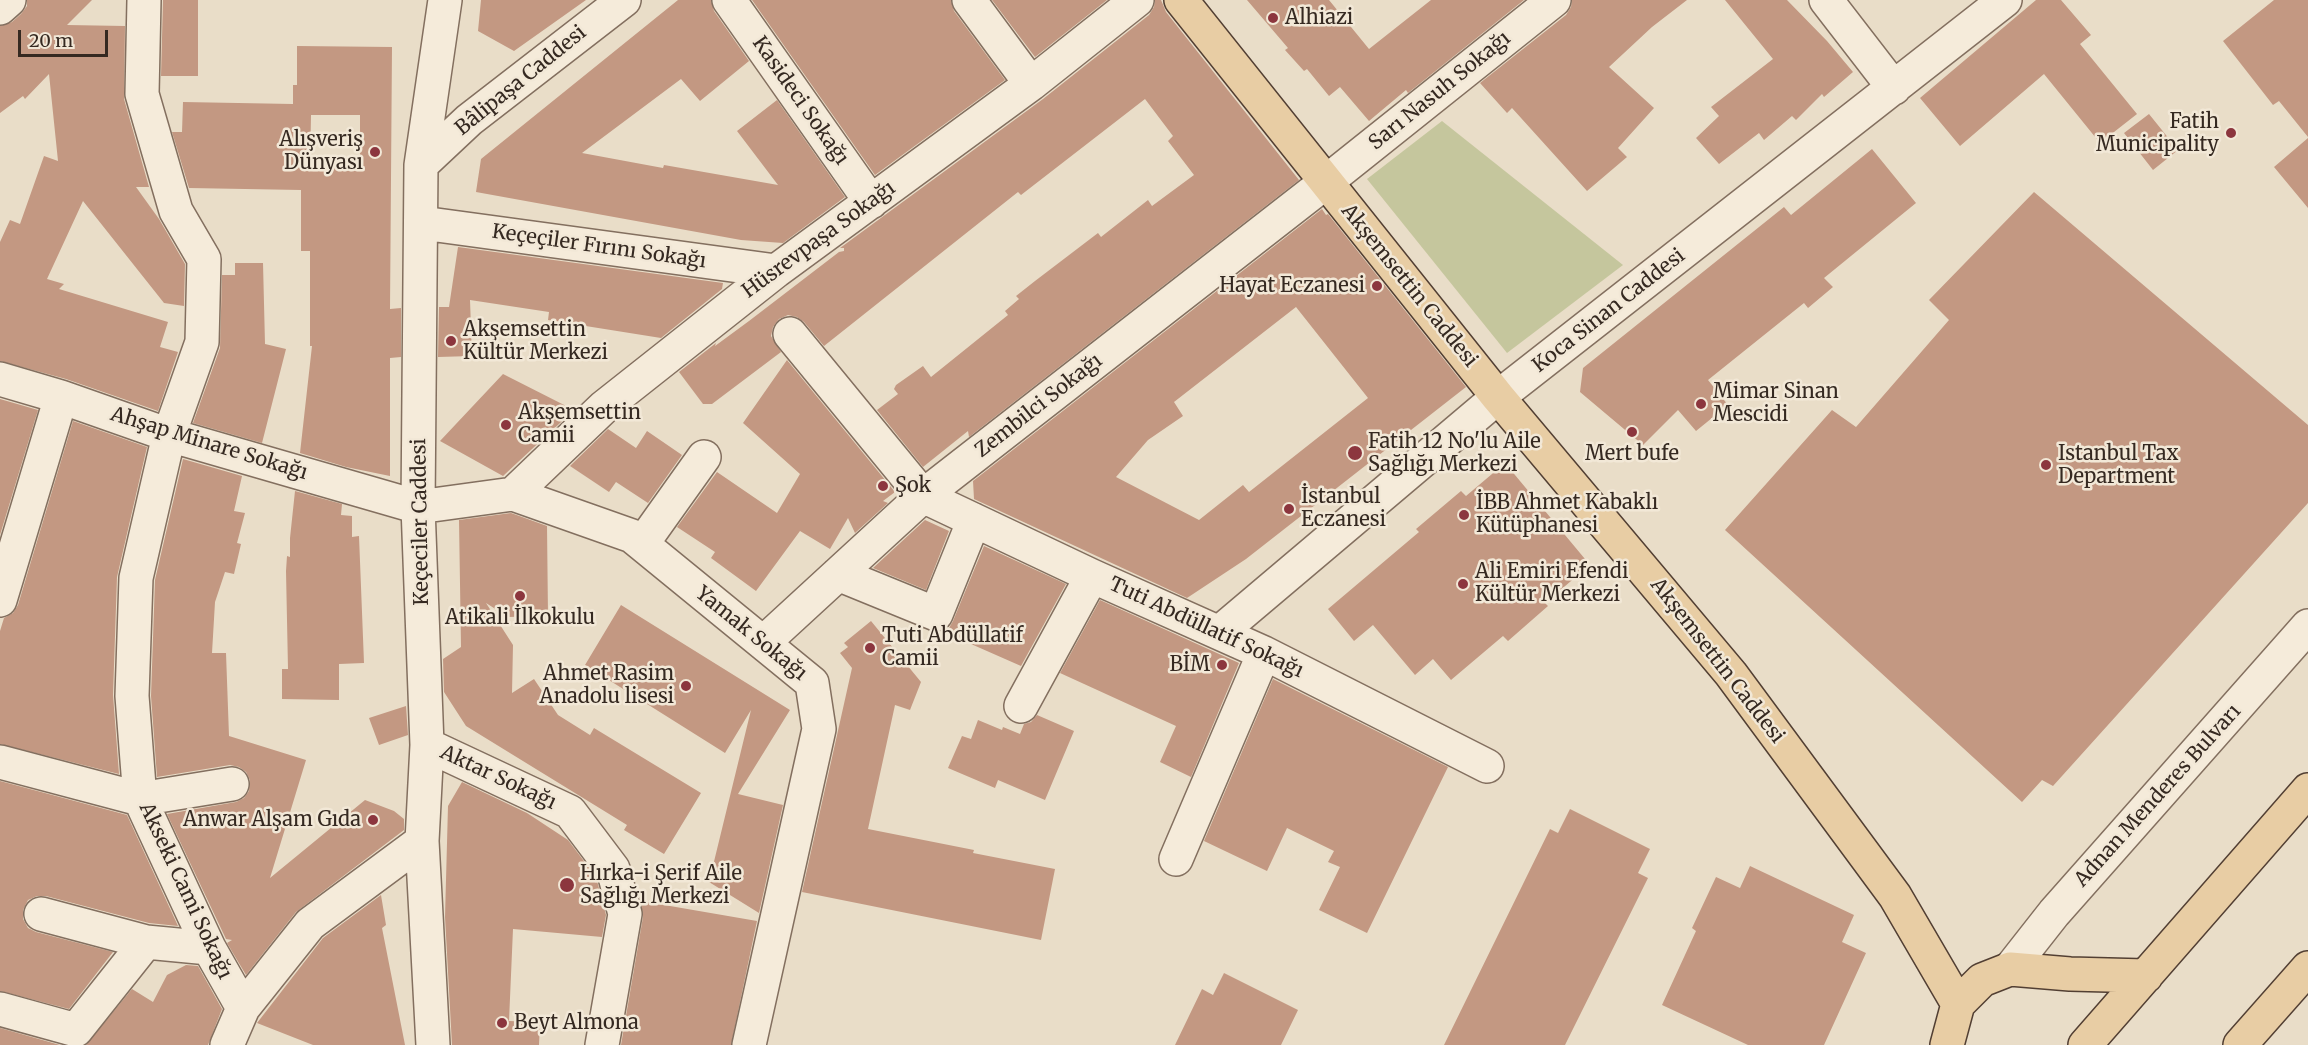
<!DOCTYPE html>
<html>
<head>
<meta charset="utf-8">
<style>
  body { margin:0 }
  #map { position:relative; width:2308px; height:1045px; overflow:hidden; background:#e9ddc8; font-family:Merriweather,serif }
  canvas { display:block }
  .scale { position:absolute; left:18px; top:30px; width:90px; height:27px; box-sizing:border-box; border:3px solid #352921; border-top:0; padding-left:8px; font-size:18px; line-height:21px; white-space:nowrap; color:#352921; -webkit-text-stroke:4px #f2e8d7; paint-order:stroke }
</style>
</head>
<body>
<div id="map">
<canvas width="2308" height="1045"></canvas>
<div class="scale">20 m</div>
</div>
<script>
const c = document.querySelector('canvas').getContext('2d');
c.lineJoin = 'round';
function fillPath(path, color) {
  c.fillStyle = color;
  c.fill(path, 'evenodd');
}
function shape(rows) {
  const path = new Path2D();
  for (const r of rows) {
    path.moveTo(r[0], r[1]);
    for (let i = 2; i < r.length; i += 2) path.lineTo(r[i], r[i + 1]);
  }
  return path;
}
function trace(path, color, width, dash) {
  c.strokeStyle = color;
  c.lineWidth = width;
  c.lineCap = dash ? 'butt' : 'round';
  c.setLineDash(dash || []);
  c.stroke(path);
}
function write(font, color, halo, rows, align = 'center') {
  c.font = font + ' Merriweather,serif';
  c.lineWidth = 5;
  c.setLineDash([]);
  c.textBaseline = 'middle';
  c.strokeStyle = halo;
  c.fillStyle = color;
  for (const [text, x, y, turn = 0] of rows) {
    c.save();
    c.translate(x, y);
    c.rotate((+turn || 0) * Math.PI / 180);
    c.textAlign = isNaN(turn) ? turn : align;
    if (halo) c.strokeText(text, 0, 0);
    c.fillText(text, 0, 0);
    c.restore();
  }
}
fillPath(shape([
  [1442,121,1623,265,1507,353,1367,179]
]), '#c5c69d');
fillPath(shape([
  [27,0,92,0,67,25,125,26,124,99,149,187,136,187,159,219,185,264,184,306,164,303,83,201,47,279,64,284,59,289,168,322,160,347,178,352,158,411,66,379,0,361,0,242,10,220,20,224,44,156,58,161,49,74,25,99,23,96,0,113,0,26,12,22,21,14,27,6],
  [163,0,198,0,198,76,161,76],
  [481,0,586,0,514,51,478,31],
  [678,0,711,0,714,11,749,61,700,101,681,79,582,153,663,168,664,165,778,185,737,131,777,100,845,197,783,243,741,240,476,192,481,159],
  [752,0,951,0,954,11,1005,80,875,175],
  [992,0,1107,0,1035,57],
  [1155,0,1161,0,1166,12,1299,180,969,437,968,431,923,467,877,410,898,394,894,389,896,385,923,366,931,377,1008,315,1005,311,1019,299,1016,296,1035,281,1098,233,1101,237,1148,200,1152,206,1194,175,1168,141,1173,136,1145,99,1021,195,1018,192,824,346,804,322,797,317,788,315,779,319,773,327,771,336,781,352,712,404,703,404,679,372,716,343,715,346,749,321,839,252,844,251,844,248,840,248,1043,99,1149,15,1154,7],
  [1247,0,1329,0,1369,49,1431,0,1524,0,1408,93,1406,90,1369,121,1340,87,1329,96,1307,69,1304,71,1285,50,1288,48],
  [1572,0,1687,0,1652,27,1609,67,1654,108,1618,148,1627,157,1587,191,1512,108,1507,113,1480,83,1566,15,1571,7],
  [1725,0,1787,0,1827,41,1853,72,1824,97,1822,94,1796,120,1792,116,1764,140,1759,133,1719,164,1696,138,1719,116,1711,107,1773,59],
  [2036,0,2061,0,2091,35,2080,44,2137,114,2100,143,2044,74,1960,146,1920,98],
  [2274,0,2308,0,2308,137,2279,101,2273,105,2223,41],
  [297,46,392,47,390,309,401,308,401,357,390,358,390,476,346,467,300,453,312,346,310,346,310,251,301,251,301,190,189,188,172,132,182,132,183,102,293,104,293,85,297,85],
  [311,115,360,115,360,168,310,167],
  [2149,114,2178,150,2153,170,2124,133],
  [2308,138,2308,208,2274,167],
  [1872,149,1916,203,1824,278,1833,287,1808,308,1804,303,1708,380,1728,405,1696,431,1678,410,1643,445,1580,392,1583,368,1784,207,1791,215],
  [2034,192,2308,425,2308,503,2053,786,2042,780,2022,802,1725,530,1832,410,1856,427,1949,320,1929,300],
  [1322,209,1326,215,1328,214,1466,387,1246,559,1187,598,974,499,973,481],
  [1296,307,1368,398,1249,492,1243,485,1199,520,1116,477,1148,440,1183,416,1174,402],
  [458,247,723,283,722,289,661,338,548,320,549,312,470,300,472,356,438,357,439,307,449,307],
  [235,263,263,263,265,344,286,349,262,443,193,423,220,348,222,275,235,275],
  [787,360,895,492,883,501,888,503,855,533,848,518,830,549,800,531,756,591,711,558,715,552,677,527,717,472,777,513,800,474,743,423],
  [503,374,574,410,503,476,440,441],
  [0,399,38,410,0,535],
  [73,421,147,447,117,577,113,695,119,774,0,744,0,631,4,618,13,613,18,605],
  [608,429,636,448,647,431,682,455,648,503,616,482,609,492,570,466],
  [183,459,242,476,234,511,245,513,237,543,241,544,234,574,225,572,215,602,212,653,226,653,229,736,306,760,270,878,365,800,394,811,404,819,404,830,296,912,246,975,227,943,232,940,226,939,167,814,236,802,244,798,249,791,250,780,246,772,239,767,230,765,157,777,151,696,155,580],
  [1505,463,1590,565,1545,603,1548,606,1508,641,1503,636,1451,680,1433,659,1415,675,1373,625,1354,641,1328,609,1419,532,1416,529,1461,491,1466,496],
  [295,491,342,504,341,515,352,516,352,537,359,536,364,663,339,664,339,700,282,699,282,669,288,669,286,571,287,556,290,557,290,538],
  [511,513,547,526,548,616,508,617,486,603,513,645,512,693,534,679,558,715,590,735,594,728,701,793,664,854,624,830,627,825,466,726,444,692,443,659,461,647,459,520],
  [925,520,949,531,926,590,873,568],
  [984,546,1066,584,1021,666,946,633,953,621],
  [1100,600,1239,663,1191,777,1160,762,1176,726,1060,673],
  [621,605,790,710,738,794,783,805,759,913,709,882,751,710,725,753,585,665],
  [871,621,921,682,910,710,895,705,868,829,974,850,973,853,1055,869,1041,940,802,892,852,668,840,653,848,647,844,643],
  [1273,679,1448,767,1367,933,1319,910,1340,867,1328,862,1334,851,1287,828,1267,871,1204,841],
  [406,706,408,735,379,745,369,718],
  [1037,715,1074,731,1045,800,998,780,995,788,948,768,962,736,971,739,978,720,1002,730,1003,727,1020,734,1024,724,1031,722],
  [0,781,127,815,178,926,149,923,46,896,37,896,28,900,23,910,23,919,28,928,36,932,113,952,69,1009,0,991],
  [462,782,527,813,568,840,596,877,606,915,602,937,513,929,509,1021,540,1022,539,1045,452,1045,445,917,448,806],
  [1570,809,1650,849,1638,873,1648,878,1565,1045,1444,1045,1550,829,1558,833],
  [1750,866,1854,915,1842,942,1866,953,1824,1045,1748,1045,1662,1005,1696,931,1692,928,1716,877,1740,888],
  [381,895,386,925,382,928,405,1045,313,1045,257,1023,323,938],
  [641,901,757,921,731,1045,621,1045,643,917],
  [186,965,198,966,222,1009,208,1045,86,1045,132,989,153,1002,167,975],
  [1224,973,1298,1010,1281,1045,1175,1045,1202,989,1213,995],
  [0,1028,60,1045,0,1045]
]), '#c39882');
const minor = shape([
  [144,0,142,94,176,211,204,259,202,342,169,435,136,578,132,696,140,799,209,948,243,1008],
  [729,0,871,202],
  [969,0,1031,84],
  [1826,0,1894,88],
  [0,8,9,0],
  [421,165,469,120,624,0],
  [422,223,776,271],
  [790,334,923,496,1092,576,1264,653,1487,766],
  [0,379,61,397,169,435,418,507,513,494,632,536,812,683,819,729,749,1045],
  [513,494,604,407,776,271,1031,84,1137,0],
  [642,544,704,457],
  [838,574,936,614,974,520],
  [0,600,61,397],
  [1220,632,1498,397,2005,0],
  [763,643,923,496,1326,182,1554,0],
  [1021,706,1092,576],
  [427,745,570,812,613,869,625,914,602,1045],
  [0,762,140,799,232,784],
  [1176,859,1264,653],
  [41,914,146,942],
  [2010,969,2054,913,2308,626],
  [0,1009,76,1030,146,942,209,948],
  [227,1045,243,1008,310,924,422,841],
  [433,1045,422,841,427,745,418,507,421,165,445,0]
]);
const major = shape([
  [1181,0,1498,397,1731,674,1895,896,1958,1004],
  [1947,1045,1958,1004,1982,980,2010,969,2070,974,2146,976],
  [2085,1045,2308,790],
  [2240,1045,2308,968]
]);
trace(minor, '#836f5f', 36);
trace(major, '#523f33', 36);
trace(minor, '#f5ebda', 33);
trace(major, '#e8cda4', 33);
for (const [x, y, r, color] of [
  [1273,18,6,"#8c363e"],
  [2231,133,6,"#8c363e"],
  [375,152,6,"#8c363e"],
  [1377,286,6,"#8c363e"],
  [451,341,6,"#8c363e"],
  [1701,404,6,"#8c363e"],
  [506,425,6,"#8c363e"],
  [1632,432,6,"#8c363e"],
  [1355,453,8,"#8c363e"],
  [2046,465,6,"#8c363e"],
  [883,486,6,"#8c363e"],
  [1289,509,6,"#8c363e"],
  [1464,515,6,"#8c363e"],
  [1463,584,6,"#8c363e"],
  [520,596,6,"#8c363e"],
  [870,648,6,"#8c363e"],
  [1222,665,6,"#8c363e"],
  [686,686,6,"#8c363e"],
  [373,820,6,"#8c363e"],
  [567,885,8,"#8c363e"],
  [502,1023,6,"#8c363e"]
]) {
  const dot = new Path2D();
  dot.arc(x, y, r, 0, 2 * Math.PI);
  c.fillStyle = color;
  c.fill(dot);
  trace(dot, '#f2e8d7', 2);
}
write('20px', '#352921', '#f2e8d7', [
  ["Alhiazi",1285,18],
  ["Fatih",2219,122,"right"],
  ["Municipality",2219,145,"right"],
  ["Alışveriş",363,140,"right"],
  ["Dünyası",363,163,"right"],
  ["Hayat Eczanesi",1365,286,"right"],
  ["Akşemsettin",463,330],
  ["Kültür Merkezi",463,353],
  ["Mimar Sinan",1713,392],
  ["Mescidi",1713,415],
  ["Akşemsettin",518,413],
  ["Camii",518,436],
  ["Fatih 12 No'lu Aile",1368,442],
  ["Sağlığı Merkezi",1368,465],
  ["Mert bufe",1632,454,"center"],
  ["Istanbul Tax",2058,454],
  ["Department",2058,477],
  ["Şok",895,486],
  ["İstanbul",1301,497],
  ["Eczanesi",1301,520],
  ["İBB Ahmet Kabaklı",1476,503],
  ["Kütüphanesi",1476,526],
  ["Ali Emiri Efendi",1475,572],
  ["Kültür Merkezi",1475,595],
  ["Atikali İlkokulu",520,618,"center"],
  ["Tuti Abdüllatif",882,636],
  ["Camii",882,659],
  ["BİM",1210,665,"right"],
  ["Ahmet Rasim",674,674,"right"],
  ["Anadolu lisesi",674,697,"right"],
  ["Anwar Alşam Gıda",361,820,"right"],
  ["Hırka-i Şerif Aile",580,874],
  ["Sağlığı Merkezi",580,897],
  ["Beyt Almona",514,1023]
], 'left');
write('20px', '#352921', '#f2e8d7', [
  ["Bâlipaşa Caddesi",521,81,-39],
  ["Sarı Nasuh Sokağı",1440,91,-39],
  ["Kasideci Sokağı",800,101,55],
  ["Hüsrevpaşa Sokağı",819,240,-36],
  ["Keçeçiler Fırını Sokağı",599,247,8],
  ["Akşemsettin Caddesi",1409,286,51],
  ["Koca Sinan Caddesi",1609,311,-38],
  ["Zembilci Sokağı",1039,406,-38],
  ["Ahşap Minare Sokağı",209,444,17],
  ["Keçeciler Caddesi",421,522,-91],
  ["Tuti Abdüllatif Sokağı",1206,628,25],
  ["Yamak Sokağı",751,634,39],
  ["Akşemsettin Caddesi",1717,661,52],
  ["Aktar Sokağı",498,778,25],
  ["Adnan Menderes Bulvarı",2158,796,-48],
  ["Akseki Cami Sokağı",185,891,65]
]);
</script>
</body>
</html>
